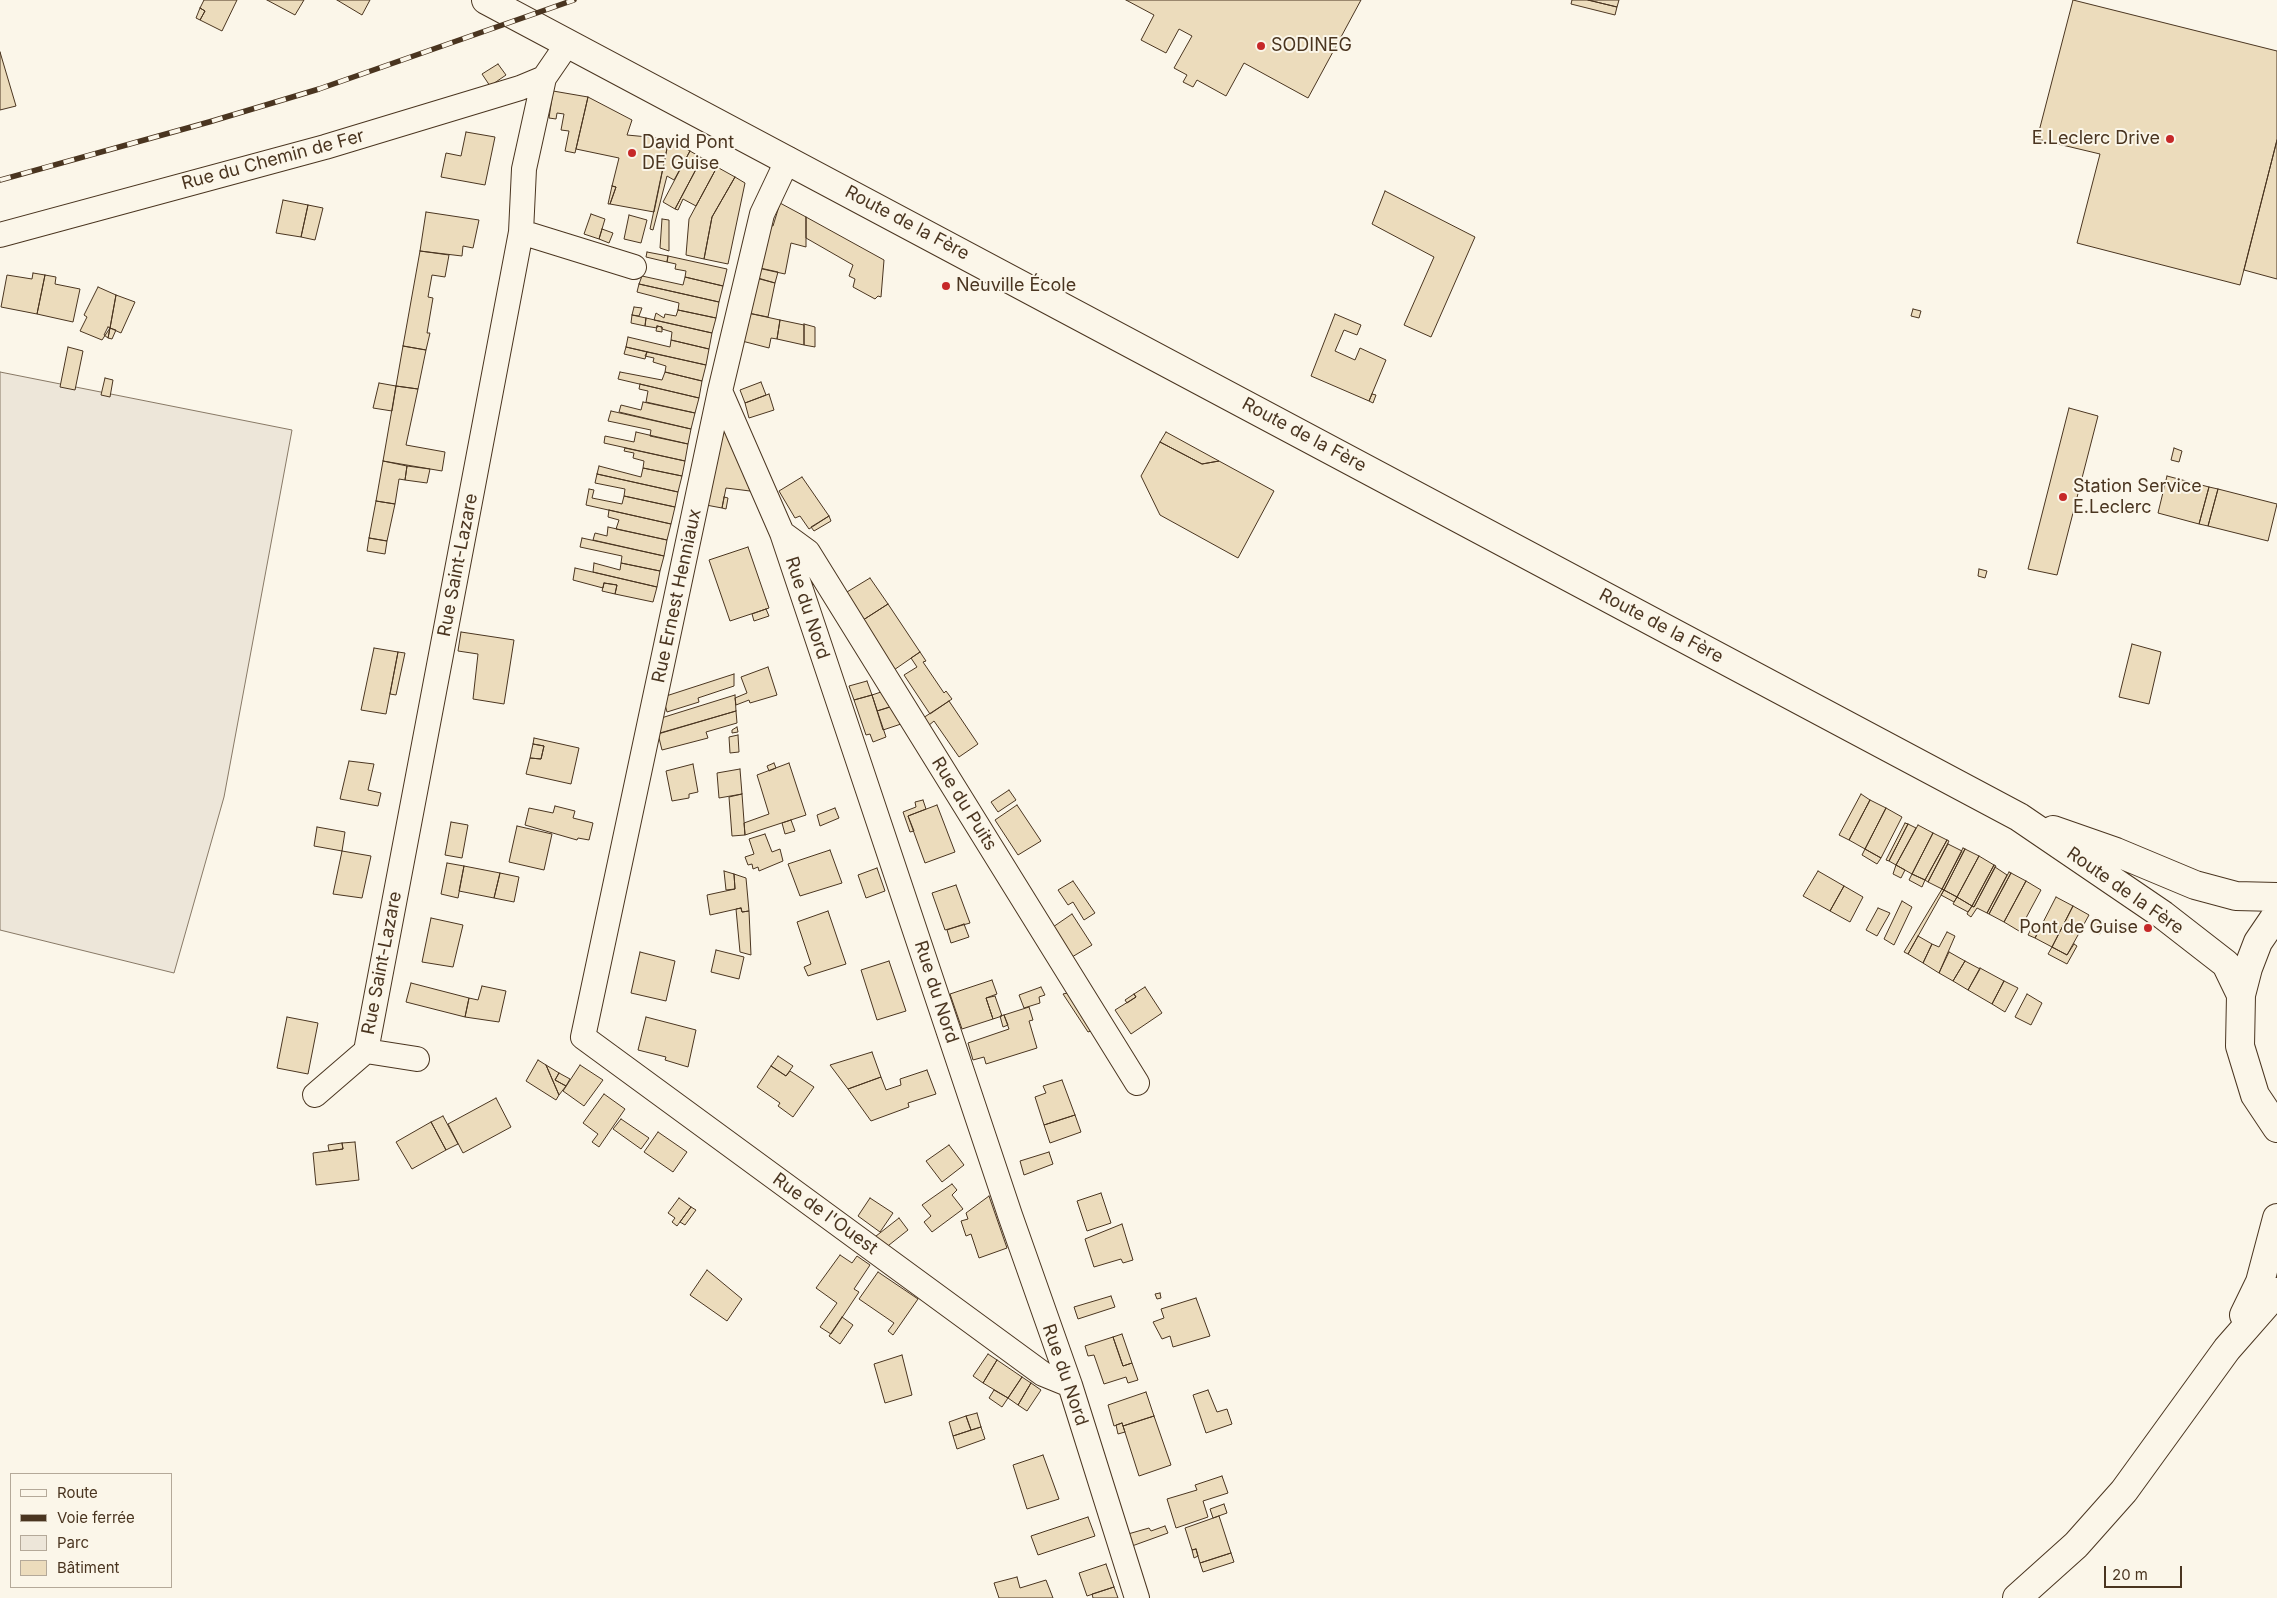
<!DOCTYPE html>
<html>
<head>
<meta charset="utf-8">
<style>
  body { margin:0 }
  #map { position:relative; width:2277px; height:1598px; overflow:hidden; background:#fbf6e9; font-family:Inter,sans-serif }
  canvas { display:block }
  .legend { position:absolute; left:10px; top:1473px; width:162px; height:115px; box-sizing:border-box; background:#fbf6e9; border:1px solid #b4a999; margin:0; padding:6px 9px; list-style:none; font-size:15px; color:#4a3520 }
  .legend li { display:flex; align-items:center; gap:10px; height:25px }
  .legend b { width:25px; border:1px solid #b4a999 }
  .scale { position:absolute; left:2104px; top:1566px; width:78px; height:22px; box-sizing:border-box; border:2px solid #4a3520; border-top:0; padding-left:6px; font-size:15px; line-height:18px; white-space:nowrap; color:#4a3520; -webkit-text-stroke:4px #fbf6e9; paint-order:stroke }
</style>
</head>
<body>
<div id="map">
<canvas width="2277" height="1598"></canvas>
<ul class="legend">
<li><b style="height:6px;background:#fbf6e9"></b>Route</li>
<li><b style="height:6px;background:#4a3520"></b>Voie ferrée</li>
<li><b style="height:14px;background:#ede6d9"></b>Parc</li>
<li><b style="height:14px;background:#ecdcbc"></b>Bâtiment</li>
</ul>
<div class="scale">20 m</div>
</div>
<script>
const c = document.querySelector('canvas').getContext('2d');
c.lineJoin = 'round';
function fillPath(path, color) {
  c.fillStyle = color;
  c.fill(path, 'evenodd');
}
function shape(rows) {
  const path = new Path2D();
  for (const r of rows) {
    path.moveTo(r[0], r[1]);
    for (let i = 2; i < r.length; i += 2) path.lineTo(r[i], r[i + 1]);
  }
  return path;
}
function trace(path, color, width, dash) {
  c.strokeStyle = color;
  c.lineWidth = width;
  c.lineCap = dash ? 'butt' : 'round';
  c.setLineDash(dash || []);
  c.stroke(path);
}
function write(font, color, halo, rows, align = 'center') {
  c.font = font + ' Inter,sans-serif';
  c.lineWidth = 4;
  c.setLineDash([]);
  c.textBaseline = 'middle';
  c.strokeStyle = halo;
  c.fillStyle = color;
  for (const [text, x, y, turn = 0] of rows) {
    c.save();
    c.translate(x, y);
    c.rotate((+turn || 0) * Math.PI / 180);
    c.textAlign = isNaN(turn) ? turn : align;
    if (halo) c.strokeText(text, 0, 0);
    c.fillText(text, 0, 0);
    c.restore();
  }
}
const green = shape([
  [0,372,292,430,224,797,174,973,0,930,0,372]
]);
fillPath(green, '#ede6d9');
trace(green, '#887966', 1);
const building = shape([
  [204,0,237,0,222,31,200,20,205,11,200,8,204,0],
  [267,0,304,0,295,15,267,0],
  [337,0,370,0,362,15,337,0],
  [1126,0,1361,0,1308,98,1244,63,1226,96,1197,80,1193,87,1183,82,1187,75,1174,68,1192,36,1179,29,1166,53,1141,40,1154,15,1126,0],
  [1572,0,1588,0,1617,7,1615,15,1571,4,1572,0],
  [1588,0,1619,0,1617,7,1588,0],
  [2073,0,2277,51,2277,140,2240,285,2077,243,2100,154,2037,139,2073,0],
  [200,8,205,11,200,20,196,18,200,8],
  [0,52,16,106,0,110,0,52],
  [498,64,506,75,490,86,482,74,498,64],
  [553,91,588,97,575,153,565,151,569,131,561,130,564,114,557,113,556,119,549,118,553,91],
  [588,97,632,120,627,135,669,139,654,212,610,204,616,187,612,186,619,158,576,149,588,97],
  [466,132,495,137,485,185,441,177,446,153,461,156,466,132],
  [669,139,690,151,674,180,667,176,653,230,650,229,669,139],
  [2277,140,2277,279,2244,270,2277,140],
  [690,151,702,158,675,209,663,202,690,151],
  [702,158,717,167,696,206,683,199,678,210,675,209,702,158],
  [717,167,735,177,712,217,704,259,686,255,689,219,717,167],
  [735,177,745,183,728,264,704,259,712,217,735,177],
  [612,186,616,187,610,204,608,204,612,186],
  [1385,191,1475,237,1431,337,1404,325,1434,257,1372,224,1385,191],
  [283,200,308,205,301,237,276,233,283,200],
  [780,203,806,217,806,247,791,243,785,274,758,268,767,224,773,226,780,203],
  [308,205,323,208,315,240,301,237,308,205],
  [426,212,479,220,473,248,463,246,462,256,420,251,426,212],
  [591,214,605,219,599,239,584,234,591,214],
  [629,215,647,220,641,243,624,239,629,215],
  [806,217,884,260,881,297,878,296,875,299,853,287,855,279,849,276,853,265,806,238,806,217],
  [662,219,669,220,669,251,660,248,662,219],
  [602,229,613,233,609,243,599,239,602,229],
  [420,251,449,255,445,277,432,275,428,297,433,298,427,333,430,333,426,350,403,346,420,251],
  [647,252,668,256,667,262,646,257,647,252],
  [668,256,727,269,723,286,685,277,686,271,675,269,676,264,667,262,668,256],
  [760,268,778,272,775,283,758,278,760,268],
  [33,273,45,275,37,314,1,307,7,275,32,279,33,273],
  [45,275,56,277,55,284,80,289,73,322,37,314,45,275],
  [642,276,683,285,685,277,723,286,719,302,639,284,642,276],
  [756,278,775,283,768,317,748,313,756,278],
  [639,284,719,302,716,318,678,310,679,303,637,292,639,284],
  [98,287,116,295,110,328,102,340,80,331,87,317,84,315,98,287],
  [116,295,135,302,121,333,110,328,116,295],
  [634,307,642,308,639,316,632,315,634,307],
  [1913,309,1921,311,1919,318,1911,316,1913,309],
  [678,310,716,318,712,333,654,320,656,313,664,318,665,314,676,316,678,310],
  [748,313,780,320,777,339,771,338,769,348,742,341,748,313],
  [1335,314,1361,325,1357,335,1344,330,1335,351,1355,360,1360,348,1386,360,1369,401,1311,376,1335,314],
  [632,315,646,318,645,326,631,323,632,315],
  [646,318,712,333,709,349,671,340,672,332,662,329,662,327,657,326,657,328,645,326,646,318],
  [780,320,804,325,804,345,777,339,780,320],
  [804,324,815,327,815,347,804,345,804,324],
  [657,326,662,327,662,332,656,331,657,326],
  [108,327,110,328,108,338,104,335,108,327],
  [110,328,116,330,112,339,108,338,110,328],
  [628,337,670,347,671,340,709,349,706,365,626,347,628,337],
  [403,346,426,350,418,389,396,386,403,346],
  [68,347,83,351,75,390,60,387,68,347],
  [626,347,647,352,645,359,624,354,626,347],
  [647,352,706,365,702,381,665,372,666,366,653,362,654,358,645,356,647,352],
  [620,372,662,380,665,372,702,381,699,398,618,379,620,372],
  [105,378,113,380,110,397,101,395,105,378],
  [761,382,766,395,745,403,740,390,761,382],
  [379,383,396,386,392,411,373,408,379,383],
  [640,384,699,398,695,413,646,402,648,391,639,389,640,384],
  [396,386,418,389,406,445,445,452,442,471,383,461,396,386],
  [769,394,774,410,749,418,745,403,769,394],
  [1372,394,1376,395,1373,403,1369,401,1372,394],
  [643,402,695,413,691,429,619,412,621,405,641,410,643,402],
  [2069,408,2098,416,2057,575,2028,569,2069,408],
  [611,411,691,429,688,444,650,436,651,430,608,421,611,411],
  [729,429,750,491,726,488,722,508,706,505,722,432,729,429],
  [636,432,688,444,685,461,604,443,605,436,634,442,636,432],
  [1166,432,1219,461,1202,464,1160,442,1166,432],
  [1160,442,1202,464,1219,461,1274,491,1238,558,1160,515,1141,476,1160,442],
  [625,448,685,461,682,476,643,468,644,461,633,458,634,453,624,451,625,448],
  [2174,448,2182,451,2179,462,2171,460,2174,448],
  [383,461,407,466,405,480,399,479,395,504,376,501,383,461],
  [407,466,430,469,427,483,405,480,407,466],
  [599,466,641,477,643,468,682,476,678,492,597,474,599,466],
  [597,474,678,492,675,507,624,496,625,489,595,483,597,474],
  [2167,476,2209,487,2199,524,2158,513,2167,476],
  [802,477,829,516,809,529,800,516,795,518,779,491,802,477],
  [2209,487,2218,489,2208,526,2199,524,2209,487],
  [589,489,594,490,592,498,622,504,624,496,675,507,671,524,586,505,589,489],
  [2218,489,2277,504,2268,541,2208,526,2218,489],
  [724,497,728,498,726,509,722,508,724,497],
  [376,501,395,504,387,541,369,538,376,501],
  [609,510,671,524,667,540,616,529,619,520,608,517,609,510],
  [829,516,831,521,814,531,811,527,829,516],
  [608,527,667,540,664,556,593,540,595,533,607,536,608,527],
  [369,538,387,541,385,554,367,551,369,538],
  [582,538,664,556,660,571,621,563,622,556,580,547,582,538],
  [748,547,769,608,730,621,709,560,748,547],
  [594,563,620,570,621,563,660,571,657,587,593,572,594,563],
  [575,568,657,587,653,602,615,594,617,585,604,583,603,588,573,580,575,568],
  [1979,569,1987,571,1985,578,1978,576,1979,569],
  [870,578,888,604,860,622,842,595,870,578],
  [604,583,617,585,615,594,602,591,604,583],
  [888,604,920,652,891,672,860,622,888,604],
  [766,609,769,616,754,621,752,614,766,609],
  [461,632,514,640,504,704,473,699,478,654,458,651,461,632],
  [2132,644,2161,652,2149,704,2119,697,2132,644],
  [374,648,398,652,386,714,361,710,374,648],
  [398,652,405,653,396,695,390,694,398,652],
  [920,652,926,661,923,662,944,693,946,691,952,699,930,714,904,675,917,667,911,658,920,652],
  [768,667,777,695,750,703,749,700,736,705,735,698,747,693,741,677,768,667],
  [734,674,734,686,698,698,699,702,667,712,663,697,734,674],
  [867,681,872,695,854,700,849,686,867,681],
  [884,691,893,706,877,711,872,695,884,691],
  [735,695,736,711,653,735,658,719,735,695],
  [872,695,886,737,873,742,870,734,866,735,854,700,872,695],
  [949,701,978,744,959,757,934,721,928,726,923,718,949,701],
  [893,706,904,723,883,730,877,711,893,706],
  [736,711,737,723,706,732,708,738,662,750,658,734,736,711],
  [737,727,738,732,732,733,732,730,737,727],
  [738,735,739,752,730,753,729,737,738,735],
  [534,738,579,748,571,784,526,774,530,758,541,759,544,746,533,744,534,738],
  [533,744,544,746,541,759,530,758,533,744],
  [349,761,374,764,368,790,381,793,378,806,340,799,349,761],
  [774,763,776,768,769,771,767,766,774,763],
  [789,763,806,815,745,835,744,823,769,814,757,775,789,763],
  [693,764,698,792,689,794,689,798,672,801,666,771,693,764],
  [740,769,742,794,719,798,717,773,740,769],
  [1009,790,1016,800,998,812,991,802,1009,790],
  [742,794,745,835,732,836,729,797,742,794],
  [1861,794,1870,800,1849,840,1839,835,1861,794],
  [923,800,926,809,908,816,914,831,910,832,903,812,916,807,915,802,923,800],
  [1870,800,1886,808,1865,849,1849,840,1870,800],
  [937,805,955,852,925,863,908,816,937,805],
  [1017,805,1041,841,1018,855,995,820,1017,805],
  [555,806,575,811,573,818,593,823,589,840,578,838,577,840,525,825,529,808,553,813,555,806],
  [835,808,839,818,820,826,817,815,835,808],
  [1886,808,1902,817,1881,858,1865,849,1886,808],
  [791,820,795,831,785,834,782,823,791,820],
  [451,822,468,825,462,858,445,855,451,822],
  [1905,823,1908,824,1889,861,1886,860,1905,823],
  [1908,824,1916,828,1896,865,1889,861,1908,824],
  [1918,825,1933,833,1912,874,1896,865,1918,825],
  [517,826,552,834,544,870,509,862,517,826],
  [317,827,345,832,342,851,314,846,317,827],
  [1933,833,1947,840,1925,880,1912,874,1933,833],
  [765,834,772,852,780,849,783,861,759,871,758,867,753,869,752,864,748,865,745,857,754,854,749,839,765,834],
  [1947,840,1949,841,1928,882,1925,880,1947,840],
  [1948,844,1962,851,1942,889,1928,882,1948,844],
  [1963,848,1965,849,1944,890,1942,889,1963,848],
  [1865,849,1881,858,1877,864,1862,855,1865,849],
  [1965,849,1979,856,1957,897,1944,890,1965,849],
  [830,850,842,883,800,896,788,864,830,850],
  [342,851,371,856,362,898,333,894,342,851],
  [1979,856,1994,865,1972,906,1957,897,1979,856],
  [447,863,464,866,458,898,441,894,447,863],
  [1896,865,1905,870,1901,878,1893,874,1896,865],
  [1994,865,1996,866,1974,907,1972,906,1994,865],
  [464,866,500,873,494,898,459,891,464,866],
  [1995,867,2007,875,1987,913,1977,908,1971,917,1967,914,1968,912,1972,906,1974,907,1995,867],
  [877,868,885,891,866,898,858,875,877,868],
  [724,871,734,874,735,889,726,890,724,871],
  [1818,871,1844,886,1830,911,1803,896,1818,871],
  [2009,872,2011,873,1989,914,1987,913,2009,872],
  [500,873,519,877,514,902,494,898,500,873],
  [2011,873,2026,881,2004,922,1989,914,2011,873],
  [734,874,746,878,749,911,742,912,741,908,710,915,707,895,735,889,734,874],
  [1912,874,1925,880,1922,887,1909,880,1912,874],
  [1073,881,1095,913,1084,920,1073,902,1068,905,1058,890,1073,881],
  [2026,881,2041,890,2019,931,2004,922,2026,881],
  [956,885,970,923,945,930,932,893,956,885],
  [1844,886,1863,897,1850,922,1830,911,1844,886],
  [1942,889,1944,890,1908,954,1904,952,1942,889],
  [1944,890,1957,897,1954,902,1941,895,1944,890],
  [1957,897,1972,906,1968,912,1953,904,1957,897],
  [2056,897,2073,906,2052,947,2035,938,2056,897],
  [1902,901,1912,907,1894,945,1884,939,1902,901],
  [2073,906,2089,915,2067,955,2052,947,2073,906],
  [741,908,742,912,749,911,751,955,740,952,736,909,741,908],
  [1878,908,1890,913,1877,936,1866,930,1878,908],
  [828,911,846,964,808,976,804,967,811,964,797,922,828,911],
  [1072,914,1092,945,1072,957,1053,927,1072,914],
  [431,918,463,925,453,967,422,962,431,918],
  [2096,918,2105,923,2100,934,2091,929,2096,918],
  [2034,923,2041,927,2035,938,2028,935,2034,923],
  [964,924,969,937,951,943,947,930,964,924],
  [1947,932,1955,936,1939,973,1923,963,1932,944,1939,947,1947,932],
  [1918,936,1932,944,1923,963,1908,954,1918,936],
  [2074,944,2077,946,2067,964,2048,954,2052,947,2067,955,2074,944],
  [716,950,744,957,739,979,711,972,716,950],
  [640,952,675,961,666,1001,631,993,640,952],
  [1949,952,1965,961,1953,981,1939,973,1949,952],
  [889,961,906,1011,877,1020,861,970,889,961],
  [1965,961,1980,969,1968,990,1953,981,1965,961],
  [1980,968,2004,981,1992,1004,1968,990,1980,968],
  [992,980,997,994,986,998,993,1019,962,1029,950,994,992,980],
  [2004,981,2018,988,2005,1012,1992,1004,2004,981],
  [411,983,469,998,465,1017,406,1002,411,983],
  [482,986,506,991,499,1022,465,1017,469,998,478,1000,482,986],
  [1041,987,1045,995,1039,997,1040,1003,1024,1008,1019,995,1041,987],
  [1145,987,1162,1013,1131,1034,1115,1010,1136,997,1134,994,1145,987],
  [1072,992,1096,1029,1088,1032,1063,994,1072,992],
  [1134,994,1136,997,1127,1003,1125,1000,1134,994],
  [2027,994,2042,1003,2031,1025,2015,1017,2027,994],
  [995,996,1002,1016,993,1019,986,998,995,996],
  [1029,1007,1033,1020,1029,1021,1037,1048,986,1064,984,1057,973,1060,968,1043,1009,1029,1004,1015,1029,1007],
  [1004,1015,1008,1025,1003,1027,1000,1016,1004,1015],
  [287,1017,318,1023,308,1074,277,1068,287,1017],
  [646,1017,696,1030,688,1067,665,1060,666,1057,638,1050,646,1017],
  [872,1052,881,1077,848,1089,830,1065,872,1052],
  [778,1056,793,1066,786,1076,771,1066,778,1056],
  [538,1060,546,1065,559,1095,556,1100,526,1081,538,1060],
  [546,1065,559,1073,555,1080,566,1086,559,1095,546,1065],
  [580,1065,603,1080,584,1106,563,1091,580,1065],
  [771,1066,786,1076,790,1071,814,1087,793,1117,778,1106,780,1103,757,1087,771,1066],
  [927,1070,936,1094,908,1103,909,1107,871,1121,848,1089,881,1077,886,1090,901,1085,900,1079,927,1070],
  [559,1073,570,1079,566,1086,555,1080,559,1073],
  [1062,1080,1075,1115,1044,1125,1035,1097,1046,1093,1043,1086,1062,1080],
  [604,1094,625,1109,599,1147,592,1142,598,1134,583,1123,604,1094],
  [496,1098,511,1127,463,1153,448,1124,496,1098],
  [1075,1115,1081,1132,1050,1143,1044,1125,1075,1115],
  [443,1116,458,1144,446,1150,431,1122,443,1116],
  [621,1119,649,1138,641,1149,613,1129,621,1119],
  [431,1122,446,1150,412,1169,396,1142,431,1122],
  [658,1132,687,1152,673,1172,644,1152,658,1132],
  [355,1142,359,1180,316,1185,313,1153,343,1149,342,1143,355,1142],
  [342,1143,343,1149,329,1151,328,1145,342,1143],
  [949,1145,964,1165,942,1182,926,1161,949,1145],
  [1049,1152,1053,1164,1024,1175,1020,1161,1049,1152],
  [952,1184,957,1190,952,1195,963,1209,932,1232,924,1222,931,1216,922,1205,952,1184],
  [1101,1193,1111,1223,1087,1231,1077,1201,1101,1193],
  [989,1196,1007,1248,979,1258,971,1234,966,1236,961,1221,968,1219,966,1213,989,1196],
  [679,1198,691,1207,677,1226,672,1222,675,1218,668,1213,679,1198],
  [870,1198,893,1213,880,1232,858,1216,870,1198],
  [691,1207,696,1210,685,1225,680,1222,691,1207],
  [899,1218,908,1230,884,1249,871,1240,899,1218],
  [1122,1224,1133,1260,1123,1263,1121,1259,1094,1267,1085,1239,1122,1224],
  [840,1255,852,1263,857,1256,870,1265,854,1289,859,1292,831,1334,820,1327,837,1303,816,1288,840,1255],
  [707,1270,742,1299,727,1321,690,1295,707,1270],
  [878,1272,918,1299,893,1335,888,1331,894,1323,859,1299,878,1272],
  [1160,1293,1161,1298,1157,1299,1155,1294,1160,1293],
  [1111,1296,1115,1307,1078,1319,1074,1307,1111,1296],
  [1196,1298,1210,1336,1173,1347,1170,1336,1162,1339,1153,1322,1164,1318,1161,1309,1196,1298],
  [842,1317,853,1325,840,1344,829,1336,842,1317],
  [1122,1334,1132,1363,1123,1366,1113,1337,1122,1334],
  [1113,1337,1123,1366,1132,1363,1138,1380,1128,1383,1126,1377,1104,1384,1094,1355,1088,1356,1085,1346,1113,1337],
  [988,1354,997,1360,983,1383,973,1376,988,1354],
  [902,1355,912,1395,885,1403,874,1364,902,1355],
  [997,1360,1022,1377,1008,1398,983,1383,997,1360],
  [1022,1377,1031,1383,1018,1405,1008,1398,1022,1377],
  [1031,1383,1041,1390,1027,1411,1018,1405,1031,1383],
  [994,1390,1008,1398,1002,1407,989,1398,994,1390],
  [1208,1390,1217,1412,1227,1409,1232,1424,1206,1433,1193,1395,1208,1390],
  [1146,1392,1154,1416,1123,1426,1122,1423,1114,1426,1108,1405,1146,1392],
  [977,1413,981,1427,971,1430,966,1416,977,1413],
  [966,1416,971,1430,953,1436,949,1422,966,1416],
  [1154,1416,1171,1465,1139,1476,1123,1426,1154,1416],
  [1122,1423,1125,1432,1118,1434,1116,1425,1122,1423],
  [981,1427,985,1439,957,1449,953,1436,981,1427],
  [1043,1455,1059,1499,1027,1509,1013,1465,1043,1455],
  [1222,1476,1228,1493,1203,1501,1208,1517,1176,1528,1167,1499,1197,1490,1195,1485,1222,1476],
  [1224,1504,1227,1513,1213,1518,1210,1509,1224,1504],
  [1219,1516,1231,1553,1200,1563,1196,1549,1192,1550,1185,1528,1219,1516],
  [1088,1517,1095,1536,1038,1555,1031,1536,1088,1517],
  [1165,1526,1168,1533,1132,1546,1128,1534,1149,1528,1151,1531,1165,1526],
  [1196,1549,1198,1556,1194,1558,1192,1550,1196,1549],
  [1231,1553,1234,1562,1203,1572,1200,1563,1231,1553],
  [1106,1564,1114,1587,1087,1596,1079,1573,1106,1564],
  [1017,1577,1020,1588,1046,1580,1053,1598,999,1598,994,1583,1017,1577],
  [1114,1587,1118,1598,1093,1598,1092,1594,1114,1587]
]);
fillPath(building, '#ecdcbc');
trace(building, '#4a3520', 1);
const street = shape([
  [788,159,762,214,720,391,583,1037,1043,1374,1070,1385],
  [521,232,634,267],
  [0,235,325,147,520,88,544,78],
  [720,391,782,533,1010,1215,1070,1385,1137,1598],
  [782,533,808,552,1137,1083],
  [366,1051,521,232,524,169,544,78,568,43],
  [315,1095,366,1051,417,1059]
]);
const primary = shape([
  [486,0,2019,817,2163,915,2226,964,2241,995],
  [2053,830,2116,852,2195,885,2236,896,2277,897],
  [2277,914,2258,942,2248,968,2241,995,2240,1046,2255,1095,2277,1128],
  [2244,1315,2260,1282,2277,1218],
  [2017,1598,2076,1545,2124,1491,2227,1349,2277,1292]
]);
trace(street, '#4a3520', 26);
trace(primary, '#4a3520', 30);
trace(street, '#fbf6e9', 24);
trace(primary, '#fbf6e9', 28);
const rail = shape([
  [0,180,209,122,319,89,574,0]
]);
trace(rail, '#4a3520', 5.5);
trace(rail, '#fbf6e9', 4, [11]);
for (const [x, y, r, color] of [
  [1261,46,5,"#c62828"],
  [2170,139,5,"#c62828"],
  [632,153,5,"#c62828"],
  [946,286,5,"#c62828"],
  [2063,497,5,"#c62828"],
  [2148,928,5,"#c62828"]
]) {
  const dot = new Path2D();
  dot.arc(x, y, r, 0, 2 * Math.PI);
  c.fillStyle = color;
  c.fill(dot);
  trace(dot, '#fbf6e9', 2);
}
write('18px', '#4a3520', '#fbf6e9', [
  ["SODINEG",1271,46],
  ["E.Leclerc Drive",2160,139,"right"],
  ["David Pont",642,143],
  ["DE Guise",642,164],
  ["Neuville École",956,286],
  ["Station Service",2073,487],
  ["E.Leclerc",2073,508],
  ["Pont de Guise",2138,928,"right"]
], 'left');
write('18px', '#4a3520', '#fbf6e9', [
  ["Rue du Chemin de Fer",273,160,-15],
  ["Route de la Fère",907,223,28],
  ["Route de la Fère",1304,435,28],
  ["Rue Saint-Lazare",458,565,-79],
  ["Rue Ernest Henniaux",677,596,-78],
  ["Rue du Nord",807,608,72],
  ["Route de la Fère",1661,626,28],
  ["Rue du Puits",964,804,58],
  ["Route de la Fère",2125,891,35],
  ["Rue Saint-Lazare",382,963,-79],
  ["Rue du Nord",936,992,72],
  ["Rue de l'Ouest",825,1214,36],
  ["Rue du Nord",1065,1375,71]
]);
</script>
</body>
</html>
